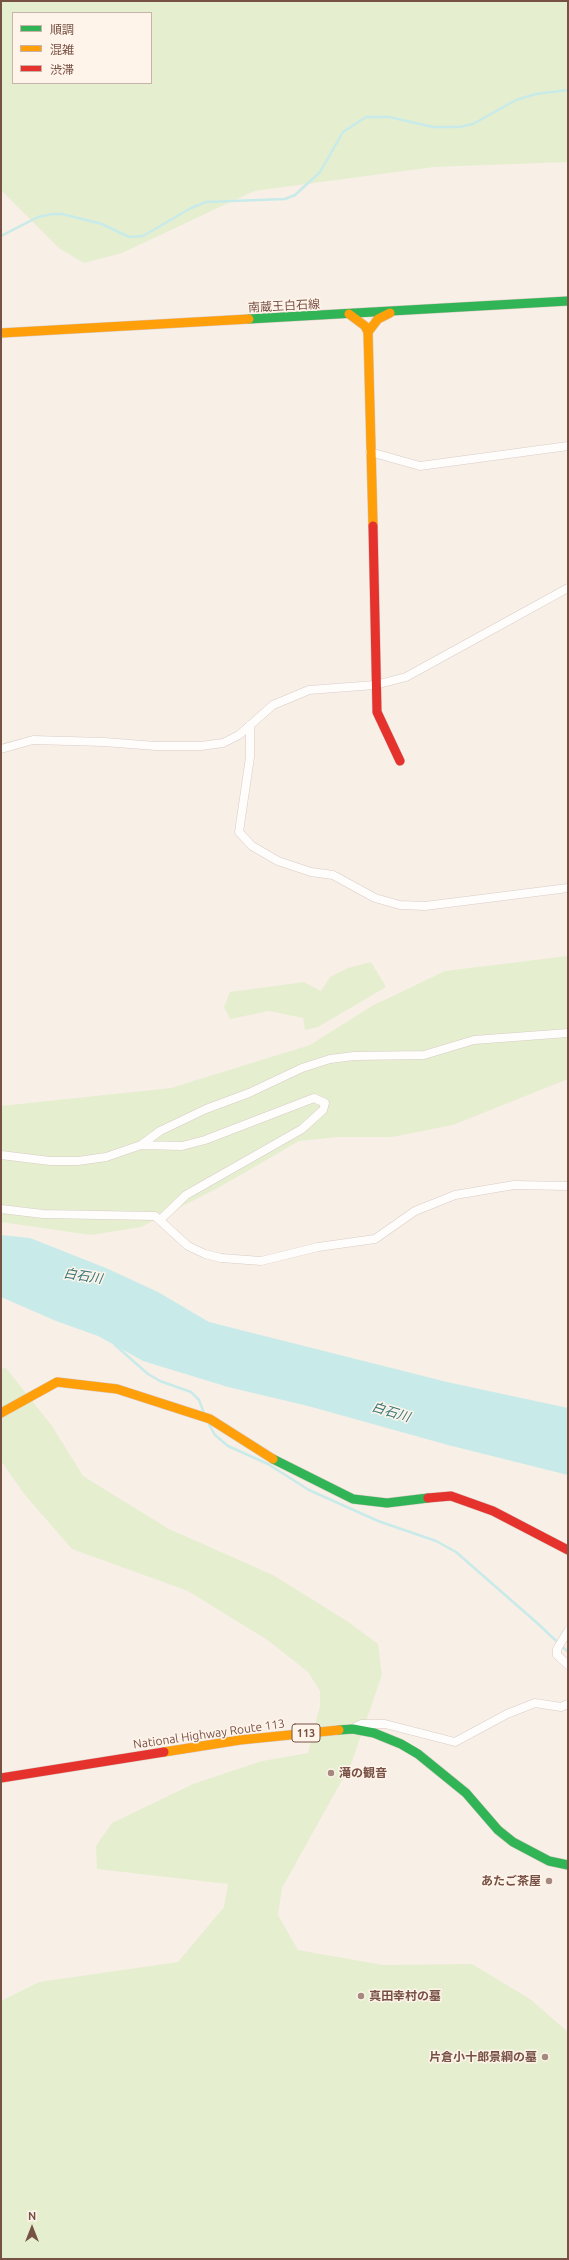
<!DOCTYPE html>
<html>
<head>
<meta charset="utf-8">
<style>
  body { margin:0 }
  #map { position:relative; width:569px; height:2260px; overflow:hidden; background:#f8efe7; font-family:Ubuntu,"Noto Sans JP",sans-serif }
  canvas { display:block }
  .frame { position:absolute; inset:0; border:2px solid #785145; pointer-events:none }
  .legend { position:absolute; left:12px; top:12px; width:140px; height:72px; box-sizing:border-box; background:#fff4ea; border:1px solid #c9b3a8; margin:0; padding:5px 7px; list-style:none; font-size:12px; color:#785145 }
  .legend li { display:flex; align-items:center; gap:8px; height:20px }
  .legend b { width:20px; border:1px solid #c9b3a8 }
  .north { position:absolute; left:12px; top:2208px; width:40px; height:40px; -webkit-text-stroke:3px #fff4ea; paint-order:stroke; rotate:0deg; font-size:11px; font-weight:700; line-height:16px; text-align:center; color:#785145 }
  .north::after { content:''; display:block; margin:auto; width:14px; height:18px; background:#785145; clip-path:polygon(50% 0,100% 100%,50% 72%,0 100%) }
</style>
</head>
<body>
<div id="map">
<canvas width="569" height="2260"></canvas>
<div class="frame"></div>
<ul class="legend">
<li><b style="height:5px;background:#30b455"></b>順調</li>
<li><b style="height:5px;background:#ff9f0a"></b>混雑</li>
<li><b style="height:5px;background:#e5322d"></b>渋滞</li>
</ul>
<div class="north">N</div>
</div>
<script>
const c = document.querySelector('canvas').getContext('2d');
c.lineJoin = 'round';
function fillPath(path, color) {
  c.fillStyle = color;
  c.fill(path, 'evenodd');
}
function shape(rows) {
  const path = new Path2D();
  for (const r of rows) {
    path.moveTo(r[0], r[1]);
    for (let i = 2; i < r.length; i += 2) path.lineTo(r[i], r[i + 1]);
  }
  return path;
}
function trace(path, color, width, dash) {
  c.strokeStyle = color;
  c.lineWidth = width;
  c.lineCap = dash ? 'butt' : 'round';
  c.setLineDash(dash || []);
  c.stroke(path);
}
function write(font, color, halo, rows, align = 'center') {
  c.font = font + ' Ubuntu,"Noto Sans JP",sans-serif';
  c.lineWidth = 3;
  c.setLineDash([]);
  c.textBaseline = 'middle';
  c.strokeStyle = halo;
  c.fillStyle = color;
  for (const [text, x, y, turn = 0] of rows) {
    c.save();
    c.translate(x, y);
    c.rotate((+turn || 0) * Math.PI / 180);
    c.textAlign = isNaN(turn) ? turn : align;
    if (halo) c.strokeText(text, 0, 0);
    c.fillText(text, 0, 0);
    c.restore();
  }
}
fillPath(shape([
  [1,1,568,1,568,162,434,167,254,191,122,253,84,263,60,249,1,190],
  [13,13,151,13,151,83,13,83],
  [568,956,568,1079,453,1125,392,1137,338,1137,299,1141,218,1188,141,1227,91,1235,1,1222,1,1106,171,1088,310,1045,372,1006,445,971],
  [371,962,386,987,318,1027,305,1030,303,1018,269,1011,230,1019,224,1007,230,992,304,982,321,991,330,977,348,968],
  [6,1368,52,1426,83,1476,169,1529,273,1575,347,1621,378,1644,382,1675,351,1764,282,1888,278,1915,298,1950,383,1965,472,1964,530,1999,568,2032,568,2259,1,2259,1,2001,39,1982,178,1962,224,1907,228,1884,97,1869,96,1846,112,1823,193,1784,262,1761,308,1753,320,1706,320,1691,308,1672,269,1641,188,1591,72,1549,25,1495,1,1461,1,1369]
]), '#e6eed0');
fillPath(shape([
  [1,1235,30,1238,106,1268,158,1292,209,1322,447,1382,568,1408,568,1475,448,1445,308,1406,228,1387,143,1361,98,1336,56,1321,1,1297]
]), '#c8ebe9');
trace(shape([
  [1,236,38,217,53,214,62,214,102,224,129,237,143,236,191,208,206,202,285,199,295,195,320,172,343,132,366,117,389,117,433,127,459,127,473,124,516,100,536,94,568,90],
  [115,1345,148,1374,160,1381,191,1392,199,1400,204,1413],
  [207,1421,215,1435,228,1446,268,1464,309,1490,378,1521,436,1541,456,1552,536,1622,568,1652]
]), '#c8ebe9', 2.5);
const street = shape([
  [370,452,420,466,568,446],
  [250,725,250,757,239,832,252,846,278,861,311,872,333,875,375,898,400,905,425,906,568,888],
  [1,749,33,740,104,742,156,746,201,746,223,743,239,735,273,705,309,690,375,685,406,677,568,588],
  [141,1145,182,1146,205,1140,314,1098,325,1103,323,1110,302,1129,186,1195,161,1219],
  [1,1155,50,1161,78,1161,106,1157,141,1145,160,1131,206,1109,249,1093,302,1068,330,1059,354,1056,424,1055,474,1040,568,1033],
  [1,1209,43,1214,155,1216,188,1246,205,1254,221,1258,261,1261,318,1247,375,1239,415,1211,455,1195,514,1185,568,1186],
  [568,1631,557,1649,557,1655,568,1665],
  [355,1727,361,1724,385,1724,455,1742,507,1714,535,1703,561,1707,568,1704]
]);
const fast = shape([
  [249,319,568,301],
  [273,1459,353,1499,387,1503,428,1498],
  [339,1730,353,1729,374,1733,401,1744,418,1754,466,1793,498,1830,513,1842,549,1861,568,1865]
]);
const slow = shape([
  [349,314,365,326,368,332,373,526],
  [368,332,378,319,390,313],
  [1,333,249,319],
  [1,1413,57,1382,117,1389,210,1419,273,1459],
  [164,1752,240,1740,339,1730]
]);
const jam = shape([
  [373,526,377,712,400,761],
  [428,1498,451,1496,493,1511,568,1550],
  [1,1778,164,1752]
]);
trace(street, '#d9ccc6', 9);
trace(fast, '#d8cac3', 10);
trace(slow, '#d8cac3', 10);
trace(jam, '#d8cac3', 10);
trace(street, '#fefdfb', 8);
trace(fast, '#30b455', 9);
trace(slow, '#ff9f0a', 9);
trace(jam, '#e5322d', 9);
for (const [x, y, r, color] of [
  [331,1773,4,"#a5887e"],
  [549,1881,4,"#a5887e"],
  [361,1996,4,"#a5887e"],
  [545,2057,4,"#a5887e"]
]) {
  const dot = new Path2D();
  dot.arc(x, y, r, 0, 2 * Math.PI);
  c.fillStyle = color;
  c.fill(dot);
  trace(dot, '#fff4ea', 1.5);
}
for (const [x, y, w] of [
  [306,1733,28]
]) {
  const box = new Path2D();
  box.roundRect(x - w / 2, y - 9, w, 18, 3);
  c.fillStyle = '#fff4ea';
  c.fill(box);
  trace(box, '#785145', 1);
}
write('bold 11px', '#785145', null, [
  ["113",306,1733]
]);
write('12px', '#785145', '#fff4ea', [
  ["南蔵王白石線",284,306,-3],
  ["National Highway Route 113",209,1734,-8]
]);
write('bold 12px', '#785145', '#fff4ea', [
  ["滝の観音",339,1773],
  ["あたご茶屋",541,1881,"right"],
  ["真田幸村の墓",369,1996],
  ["片倉小十郎景綱の墓",537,2057,"right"]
], 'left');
write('italic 13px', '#357678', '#fff4ea', [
  ["白石川",83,1276,9],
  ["白石川",391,1412,17]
]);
</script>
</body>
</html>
